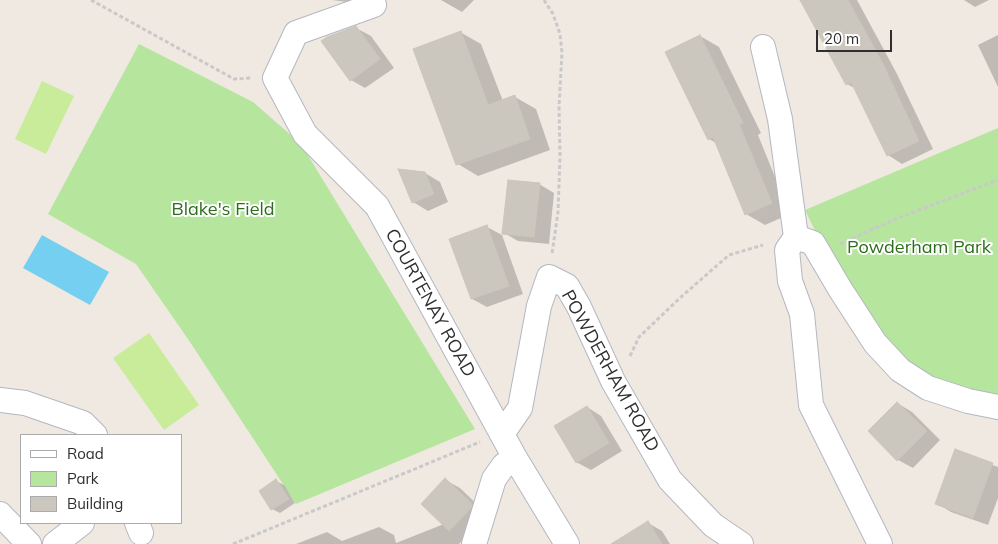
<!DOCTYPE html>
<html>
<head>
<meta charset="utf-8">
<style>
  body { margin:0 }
  #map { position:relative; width:998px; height:544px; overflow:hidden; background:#efe9e1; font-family:Mulish,sans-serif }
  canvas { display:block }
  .legend { position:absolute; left:20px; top:434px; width:162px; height:90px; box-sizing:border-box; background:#fff; border:1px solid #ababab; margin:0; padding:6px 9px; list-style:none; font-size:15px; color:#2e2e2e }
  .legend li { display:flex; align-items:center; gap:10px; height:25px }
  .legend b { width:25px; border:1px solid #ababab }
  .scale { position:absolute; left:816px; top:30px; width:76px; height:22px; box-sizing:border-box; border:2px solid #2e2e2e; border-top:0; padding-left:6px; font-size:15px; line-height:18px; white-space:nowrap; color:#2e2e2e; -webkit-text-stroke:4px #fff; paint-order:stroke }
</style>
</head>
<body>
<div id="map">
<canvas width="998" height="544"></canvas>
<ul class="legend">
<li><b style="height:6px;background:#fff"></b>Road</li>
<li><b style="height:14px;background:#b6e59e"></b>Park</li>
<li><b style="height:14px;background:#cbc7bf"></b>Building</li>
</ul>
<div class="scale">20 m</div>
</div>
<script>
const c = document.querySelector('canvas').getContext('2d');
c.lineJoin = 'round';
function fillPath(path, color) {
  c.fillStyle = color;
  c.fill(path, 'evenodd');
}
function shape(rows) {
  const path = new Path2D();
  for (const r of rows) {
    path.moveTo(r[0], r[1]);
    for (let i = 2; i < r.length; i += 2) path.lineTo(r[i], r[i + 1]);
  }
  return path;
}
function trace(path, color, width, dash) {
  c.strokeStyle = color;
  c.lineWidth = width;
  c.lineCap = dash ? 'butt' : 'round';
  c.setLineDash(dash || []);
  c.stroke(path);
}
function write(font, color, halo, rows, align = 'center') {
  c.font = font + ' Mulish,sans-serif';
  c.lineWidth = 4;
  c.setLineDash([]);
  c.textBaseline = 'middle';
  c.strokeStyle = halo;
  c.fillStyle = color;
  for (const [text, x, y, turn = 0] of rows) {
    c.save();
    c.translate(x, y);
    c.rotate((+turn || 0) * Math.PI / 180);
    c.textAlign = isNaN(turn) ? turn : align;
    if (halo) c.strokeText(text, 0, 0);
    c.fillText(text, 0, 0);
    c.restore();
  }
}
fillPath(shape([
  [139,44,253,102,301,144,475,429,296,504,190,342,136,264,48,214],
  [998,128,998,400,921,373,883,338,820,241,805,210]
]), '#b6e59e');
fillPath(shape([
  [42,81,74,96,46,154,15,139],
  [149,333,199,405,164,430,113,358]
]), '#c9ec9a');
fillPath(shape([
  [42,235,109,272,90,305,23,268]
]), '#75cff0');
fillPath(shape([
  [332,0,355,0,355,3],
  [441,0,474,0,462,12],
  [801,0,857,0,897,74,933,149,902,164,888,155,856,89,847,84],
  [964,0,989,0,975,7],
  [356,28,371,36,394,68,365,88,351,80],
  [460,32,481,44,503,101,515,97,536,109,550,150,478,176,458,164],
  [998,35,998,87,978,45],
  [700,36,719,47,761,133,758,135,790,214,765,225,746,214,716,143,709,139],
  [425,173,440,182,448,202,428,211,413,202],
  [539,184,554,193,549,244,518,241,504,233],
  [487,227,502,235,523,294,487,307,472,299,451,240],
  [897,403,912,412,940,440,913,468,898,460],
  [587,407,601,416,622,451,591,470,576,462],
  [955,451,998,467,998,498,988,525,951,512,936,503],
  [445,480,460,488,486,513,485,516,459,544,296,544,327,532,342,541,379,527,394,535,396,543,444,524],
  [276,481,284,485,295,503,280,513,272,509],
  [648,523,662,531,670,544,614,544]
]), '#0003');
const building = shape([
  [800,0,848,0,883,64,919,141,887,156,851,82,846,85,800,0],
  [356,26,380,59,350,81,321,41,327,37,356,26],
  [461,31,488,105,515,95,530,139,456,165,413,49,461,31],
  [700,35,743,123,739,124,772,203,745,215,713,137,708,140,665,52,700,35],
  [398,169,425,172,434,194,412,203,398,169],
  [508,180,540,183,534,237,502,234,508,180],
  [487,225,509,286,471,299,449,239,487,225],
  [897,402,927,431,897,461,868,431,897,402],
  [587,406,609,443,576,463,554,426,587,406],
  [955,449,993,463,973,518,935,504,955,449],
  [445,478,472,504,471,508,449,531,421,504,445,478],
  [276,479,289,499,271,510,259,491,276,479],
  [648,521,662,544,611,544,648,521]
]);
fillPath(building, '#cbc7bf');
trace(building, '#cbc5ba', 1);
const street = shape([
  [374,5,296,33,275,78,305,134,377,206,515,458,567,544],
  [763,47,780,119,796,237],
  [796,237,787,250,790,281,802,314,811,405,880,544],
  [796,237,813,243,840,289,875,343,900,370,928,388,968,401,998,407],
  [0,400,25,403,83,423,95,435],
  [502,434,520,408,539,306,549,277,567,286,579,307,613,381,670,480,713,525,741,544],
  [0,514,29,544],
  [137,523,141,533],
  [55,544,82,523],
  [474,544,494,479,504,465,515,458]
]);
trace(street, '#b4b7c1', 26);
trace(shape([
  [91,0,234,79,252,78],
  [544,0,553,14,560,34,562,53,559,106,560,157,558,212,552,254],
  [840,244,893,220,998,180],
  [630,356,639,337,681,297,729,255,763,245],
  [233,544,480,442]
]), '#c9c9c9', 3, [4, 2.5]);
trace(street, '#fff', 24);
write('18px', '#2c6e1b', '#fff', [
  ["Blake's Field",223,210],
  ["Powderham Park",919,248]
]);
write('18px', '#2e2e2e', '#fff', [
  ["COURTENAY ROAD",430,303,61],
  ["POWDERHAM ROAD",610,371,61]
]);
</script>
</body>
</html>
